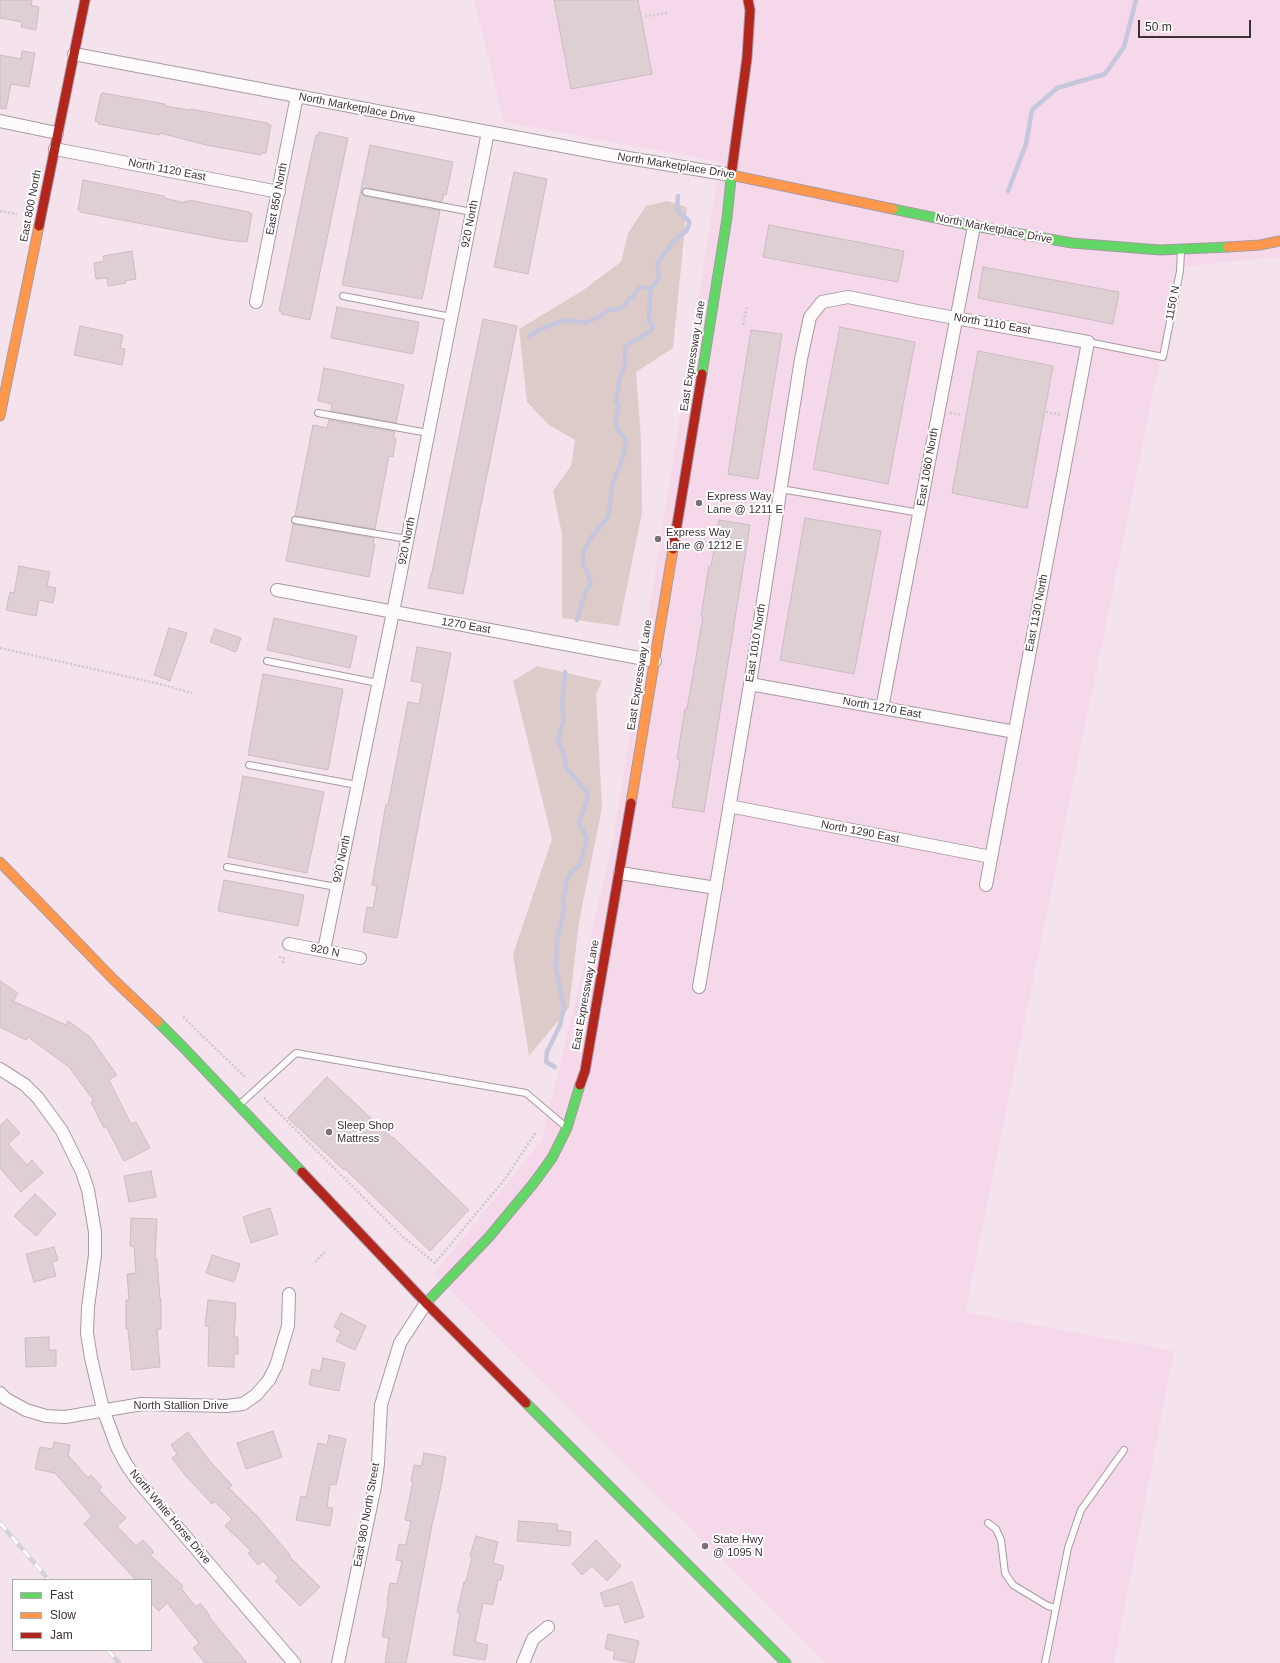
<!DOCTYPE html>
<html>
<head>
<meta charset="utf-8">
<style>
  body { margin:0 }
  #map { position:relative; width:1280px; height:1663px; overflow:hidden; background:#f4e3ed; font-family:Arial,sans-serif }
  canvas { display:block }
  .legend { position:absolute; left:12px; top:1579px; width:140px; height:72px; box-sizing:border-box; background:#fff; border:1px solid #b1adaf; margin:0; padding:5px 7px; list-style:none; font-size:12px; color:#3d3138 }
  .legend li { display:flex; align-items:center; gap:8px; height:20px }
  .legend b { width:20px; border:1px solid #b1adaf }
  .scale { position:absolute; left:1138px; top:20px; width:113px; height:18px; box-sizing:border-box; border:2px solid #3d3138; border-top:0; padding-left:5px; font-size:12px; line-height:14px; white-space:nowrap; color:#3d3138; -webkit-text-stroke:3px #fff; paint-order:stroke }
</style>
</head>
<body>
<div id="map">
<canvas width="1280" height="1663"></canvas>
<ul class="legend">
<li><b style="height:5px;background:#63d668"></b>Fast</li>
<li><b style="height:5px;background:#ff974d"></b>Slow</li>
<li><b style="height:5px;background:#b3261e"></b>Jam</li>
</ul>
<div class="scale">50 m</div>
</div>
<script>
const c = document.querySelector('canvas').getContext('2d');
c.lineJoin = 'round';
function fillPath(path, color) {
  c.fillStyle = color;
  c.fill(path, 'evenodd');
}
function shape(rows) {
  const path = new Path2D();
  for (const r of rows) {
    path.moveTo(r[0], r[1]);
    for (let i = 2; i < r.length; i += 2) path.lineTo(r[i], r[i + 1]);
  }
  return path;
}
function trace(path, color, width, dash) {
  c.strokeStyle = color;
  c.lineWidth = width;
  c.lineCap = dash ? 'butt' : 'round';
  c.setLineDash(dash || []);
  c.stroke(path);
}
function write(font, color, halo, rows, align = 'center') {
  c.font = font + ' Arial,sans-serif';
  c.lineWidth = 4;
  c.setLineDash([]);
  c.textBaseline = 'middle';
  c.strokeStyle = halo;
  c.fillStyle = color;
  for (const [text, x, y, turn = 0] of rows) {
    c.save();
    c.translate(x, y);
    c.rotate((+turn || 0) * Math.PI / 180);
    c.textAlign = isNaN(turn) ? turn : align;
    if (halo) c.strokeText(text, 0, 0);
    c.fillText(text, 0, 0);
    c.restore();
  }
}
fillPath(shape([
  [474,0,1280,0,1280,257,1179,267,965,1312,1174,1351,1114,1663,825,1663,434,1274,542,1140,612,846,720,162,504,122]
]), '#f5d9ea');
fillPath(shape([
  [667,201,687,207,673,348,636,372,641,439,642,513,619,626,562,618,562,534,553,491,571,466,575,440,549,425,527,402,519,329,582,291,621,262,628,233,646,206],
  [537,666,602,681,596,694,602,808,579,922,569,1008,529,1056,513,954,552,839,513,681]
]), '#ddcbc9');
trace(shape([
  [1008,191,1026,144,1032,110,1057,88,1105,74,1124,47,1136,0],
  [529,336,539,330,556,323,567,320,584,323,601,316,609,310,620,309,634,295,640,287,651,289],
  [577,620,586,591,591,584,587,571,583,564,583,553,592,536,606,520,609,514,612,486,624,454,626,440,618,430,616,423,616,418,619,407,616,400,620,377,625,365,625,348,628,344,651,331,653,326,649,321,650,294,651,289,659,277,659,273,657,263,675,240,686,231,689,225,689,221,680,213,677,208,678,196],
  [555,1067,546,1062,547,1052,560,1025,564,1008,556,969,557,940,564,910,563,898,566,888,566,882,571,873,580,864,586,844,587,838,579,823,588,798,587,792,566,767,565,757,560,746,558,739,564,719,562,708,565,672]
]), '#c6c6dc', 4.5);
const building = shape([
  [0,0,32,0,31,5,39,7,36,30,21,27,22,22,0,18,0,0],
  [554,0,638,0,652,74,571,89,554,0],
  [22,51,35,53,29,87,11,84,6,109,0,108,0,55,21,59,22,51],
  [103,93,165,104,165,106,189,110,190,109,268,123,268,125,271,125,266,153,262,153,261,155,206,145,160,133,159,135,98,124,99,122,95,121,101,94,103,93],
  [319,132,348,138,310,320,281,314,282,312,279,311,309,166,316,135,319,135,319,132],
  [370,145,453,162,446,195,444,194,442,202,367,188,362,191,362,194,365,196,440,211,422,299,342,285,370,145],
  [514,172,547,179,528,274,494,267,514,172],
  [83,180,164,196,164,198,185,203,185,201,188,202,189,200,249,212,249,213,252,214,247,242,227,240,80,212,80,210,78,210,83,180],
  [769,225,904,251,898,282,763,257,769,225],
  [132,251,136,279,125,281,126,283,108,286,107,278,96,279,94,263,104,261,103,256,132,251],
  [983,267,1119,292,1113,324,978,298,983,267],
  [337,307,419,322,413,354,331,338,337,307],
  [483,319,517,326,463,594,428,588,431,573,432,573,446,501,483,319],
  [80,326,123,335,120,348,125,349,122,365,74,355,80,326],
  [840,327,915,342,888,484,813,469,840,327],
  [751,330,782,334,758,479,728,474,751,330],
  [978,351,1053,366,1027,508,952,493,978,351],
  [324,368,404,385,396,423,331,411,332,404,318,401,324,368],
  [329,420,395,432,393,438,396,438,393,457,389,456,375,529,295,516,313,425,327,428,329,420],
  [805,518,881,531,854,674,780,660,805,518],
  [719,520,750,525,704,812,672,807,680,760,677,759,685,709,687,709,703,617,701,616,709,566,711,566,719,520],
  [293,524,374,538,373,544,375,544,369,577,286,561,293,524],
  [19,566,50,572,47,586,56,588,53,603,39,600,36,616,6,610,10,592,14,593,19,566],
  [274,618,357,636,350,668,267,650,274,618],
  [169,628,187,633,170,681,154,675,169,628],
  [215,629,241,638,236,652,210,642,215,629],
  [417,647,451,653,397,938,363,932,367,907,373,908,377,886,372,885,386,804,388,805,408,702,419,704,423,683,411,681,417,647],
  [263,674,343,689,328,770,248,755,263,674],
  [243,776,324,792,307,873,228,857,243,776],
  [224,880,304,895,298,926,218,911,224,880],
  [0,981,18,993,13,1001,66,1025,68,1021,90,1037,117,1075,109,1080,131,1124,136,1122,150,1148,124,1161,106,1126,104,1128,91,1102,94,1101,69,1067,28,1037,26,1040,0,1027,0,981],
  [327,1077,392,1138,393,1137,469,1210,430,1251,345,1169,344,1170,288,1118,327,1077],
  [7,1119,20,1133,8,1144,27,1165,32,1160,43,1173,21,1192,0,1168,0,1126,7,1119],
  [151,1171,156,1197,129,1202,124,1176,151,1171],
  [35,1194,56,1214,36,1236,14,1216,35,1194],
  [270,1208,278,1234,251,1243,243,1217,270,1208],
  [131,1218,157,1219,155,1259,157,1259,160,1299,161,1299,161,1329,157,1329,160,1367,132,1370,128,1329,126,1329,126,1300,129,1300,127,1274,136,1273,134,1247,130,1246,131,1218],
  [54,1247,58,1260,52,1262,56,1276,34,1282,26,1254,54,1247],
  [212,1255,240,1264,234,1282,206,1273,212,1255],
  [208,1300,236,1303,235,1309,236,1309,234,1337,238,1337,238,1354,234,1354,234,1367,208,1366,209,1326,205,1326,208,1300],
  [341,1313,366,1326,355,1350,336,1341,341,1331,334,1327,341,1313],
  [49,1337,49,1350,56,1350,56,1366,26,1367,25,1338,49,1337],
  [323,1358,345,1363,339,1391,309,1385,312,1369,320,1371,323,1358],
  [273,1431,282,1457,246,1469,237,1443,273,1431],
  [188,1432,209,1460,232,1485,229,1488,258,1517,290,1555,289,1556,320,1587,300,1606,275,1581,279,1578,263,1561,258,1565,248,1553,251,1551,225,1526,232,1519,214,1501,212,1504,185,1475,172,1458,177,1454,171,1445,188,1432],
  [329,1435,346,1439,336,1485,330,1484,327,1507,333,1508,330,1526,296,1520,301,1496,306,1497,318,1443,327,1445,329,1435],
  [54,1442,70,1445,68,1455,88,1478,91,1475,102,1487,99,1490,126,1518,117,1526,136,1546,143,1540,154,1552,150,1555,183,1586,181,1588,196,1607,200,1603,210,1616,209,1617,247,1663,205,1663,193,1648,199,1643,167,1603,159,1611,151,1603,151,1580,136,1580,84,1524,92,1516,55,1473,35,1469,40,1447,52,1449,54,1442],
  [424,1453,446,1457,441,1486,432,1525,406,1663,385,1663,389,1638,382,1637,388,1602,387,1601,390,1583,397,1584,402,1561,396,1560,399,1544,406,1545,411,1521,405,1520,413,1481,411,1481,414,1465,422,1466,424,1453],
  [519,1521,558,1524,557,1530,571,1532,570,1546,517,1541,519,1521],
  [476,1536,498,1542,493,1563,504,1566,501,1580,498,1580,493,1605,483,1603,475,1642,488,1645,485,1660,453,1655,460,1613,457,1612,464,1582,466,1582,472,1557,470,1556,476,1536],
  [596,1540,621,1566,607,1581,592,1566,582,1575,572,1564,596,1540],
  [632,1582,644,1617,625,1623,619,1604,605,1607,600,1593,632,1582],
  [608,1634,639,1641,634,1663,613,1659,615,1651,605,1649,608,1634]
]);
fillPath(building, '#ddcfd3');
trace(building, '#cbbcc2', 1);
const lane = shape([
  [366,192,472,212],
  [343,296,451,317],
  [1088,342,1163,357,1180,271,1181,251],
  [318,413,428,433],
  [781,489,920,513],
  [295,520,407,539],
  [267,661,378,683],
  [249,765,357,785],
  [227,867,336,887],
  [239,1105,296,1053,526,1093,566,1127],
  [988,1523,996,1529,1001,1540,1005,1573,1013,1585,1048,1606,1056,1608],
  [1045,1663,1068,1548,1081,1510,1124,1450]
]);
const street = shape([
  [74,54,610,155,731,175],
  [0,121,57,133],
  [55,149,279,192],
  [256,302,297,96],
  [277,590,655,661],
  [750,684,1015,732],
  [882,708,974,226],
  [729,806,991,857],
  [620,873,716,888],
  [289,944,360,958],
  [324,950,393,612,488,132],
  [699,987,750,684,801,359,810,317,822,302,848,297,917,311,1088,342,986,885],
  [0,1069,25,1085,38,1098,62,1131,82,1172,88,1190,95,1232,95,1255,88,1307,87,1333,91,1358,103,1409,117,1447,126,1464,137,1480,294,1663],
  [0,1393,6,1399,26,1410,46,1416,65,1417,142,1404,226,1406,243,1404,256,1395,269,1380,276,1366,288,1326,289,1294],
  [338,1663,375,1486,378,1464,381,1405,400,1343,426,1303],
  [523,1663,533,1639,548,1627]
]);
const fast = shape([
  [893,209,974,226,1072,243,1160,250,1228,247],
  [702,374,727,218,732,169],
  [158,1022,183,1047,302,1172],
  [426,1303,489,1237,533,1184,552,1158,567,1128,580,1085],
  [526,1403,786,1663]
]);
const slow = shape([
  [731,175,893,209],
  [1228,247,1260,245,1280,241],
  [0,416,39,226],
  [631,803,673,549],
  [0,862,113,979,158,1022]
]);
const jam = shape([
  [732,169,747,58,750,10,748,0],
  [39,226,85,0],
  [673,549,702,374],
  [580,1085,585,1071,631,803],
  [302,1172,426,1303,526,1403]
]);
trace(lane, '#a89aa2', 8);
trace(street, '#a89aa2', 14);
trace(fast, '#a89aa2', 11);
trace(slow, '#a89aa2', 11);
trace(jam, '#a89aa2', 11);
trace(shape([
  [645,16,667,13],
  [0,211,17,214],
  [743,325,747,306],
  [1046,412,1062,415],
  [950,413,962,415],
  [0,648,160,684,192,693],
  [279,957,284,958],
  [283,963,284,956],
  [183,1017,245,1077],
  [264,1098,402,1236,435,1263,505,1179,536,1132],
  [315,1262,326,1251]
]), '#cfc8cc', 2.5, [2, 2]);
trace(lane, '#fdfbfc', 6);
trace(street, '#fdfbfc', 12);
trace(fast, '#63d668', 9);
trace(slow, '#ff974d', 9);
trace(jam, '#b3261e', 9);
const rail = shape([
  [0,1523,49,1580],
  [108,1650,119,1663]
]);
trace(rail, '#d5d1d4', 4.5);
trace(rail, '#fff', 3, [9]);
for (const [x, y, r, color] of [
  [699,503,4,"#7d6f77"],
  [658,539,4,"#7d6f77"],
  [329,1132,4,"#7d6f77"],
  [705,1546,4,"#7d6f77"]
]) {
  const dot = new Path2D();
  dot.arc(x, y, r, 0, 2 * Math.PI);
  c.fillStyle = color;
  c.fill(dot);
  trace(dot, '#fff', 1.5);
}
write('11px', '#3d3138', '#fff', [
  ["North Marketplace Drive",357,108,11],
  ["North Marketplace Drive",676,166,9],
  ["North 1120 East",167,170,11],
  ["East 850 North",277,199,-79],
  ["East 800 North",31,206,-79],
  ["920 North",470,224,-79],
  ["North Marketplace Drive",994,229,11],
  ["1150 N",1173,303,-79],
  ["North 1110 East",992,324,10],
  ["East Expressway Lane",693,356,-81],
  ["East 1060 North",928,467,-80],
  ["920 North",407,541,-79],
  ["East 1130 North",1037,613,-79],
  ["1270 East",466,626,10],
  ["East 1010 North",756,643,-81],
  ["East Expressway Lane",640,675,-81],
  ["North 1270 East",882,708,10],
  ["North 1290 East",860,832,11],
  ["920 North",342,859,-78],
  ["920 N",325,951,11],
  ["East Expressway Lane",586,995,-80],
  ["North Stallion Drive",181,1406],
  ["East 980 North Street",367,1515,-80],
  ["North White Horse Drive",170,1517,50]
]);
write('11px', '#3d3138', '#fff', [
  ["Express Way",707,497],
  ["Lane @ 1211 E",707,510],
  ["Express Way",666,533],
  ["Lane @ 1212 E",666,546],
  ["Sleep Shop",337,1126],
  ["Mattress",337,1139],
  ["State Hwy",713,1540],
  ["@ 1095 N",713,1553]
], 'left');
</script>
</body>
</html>
